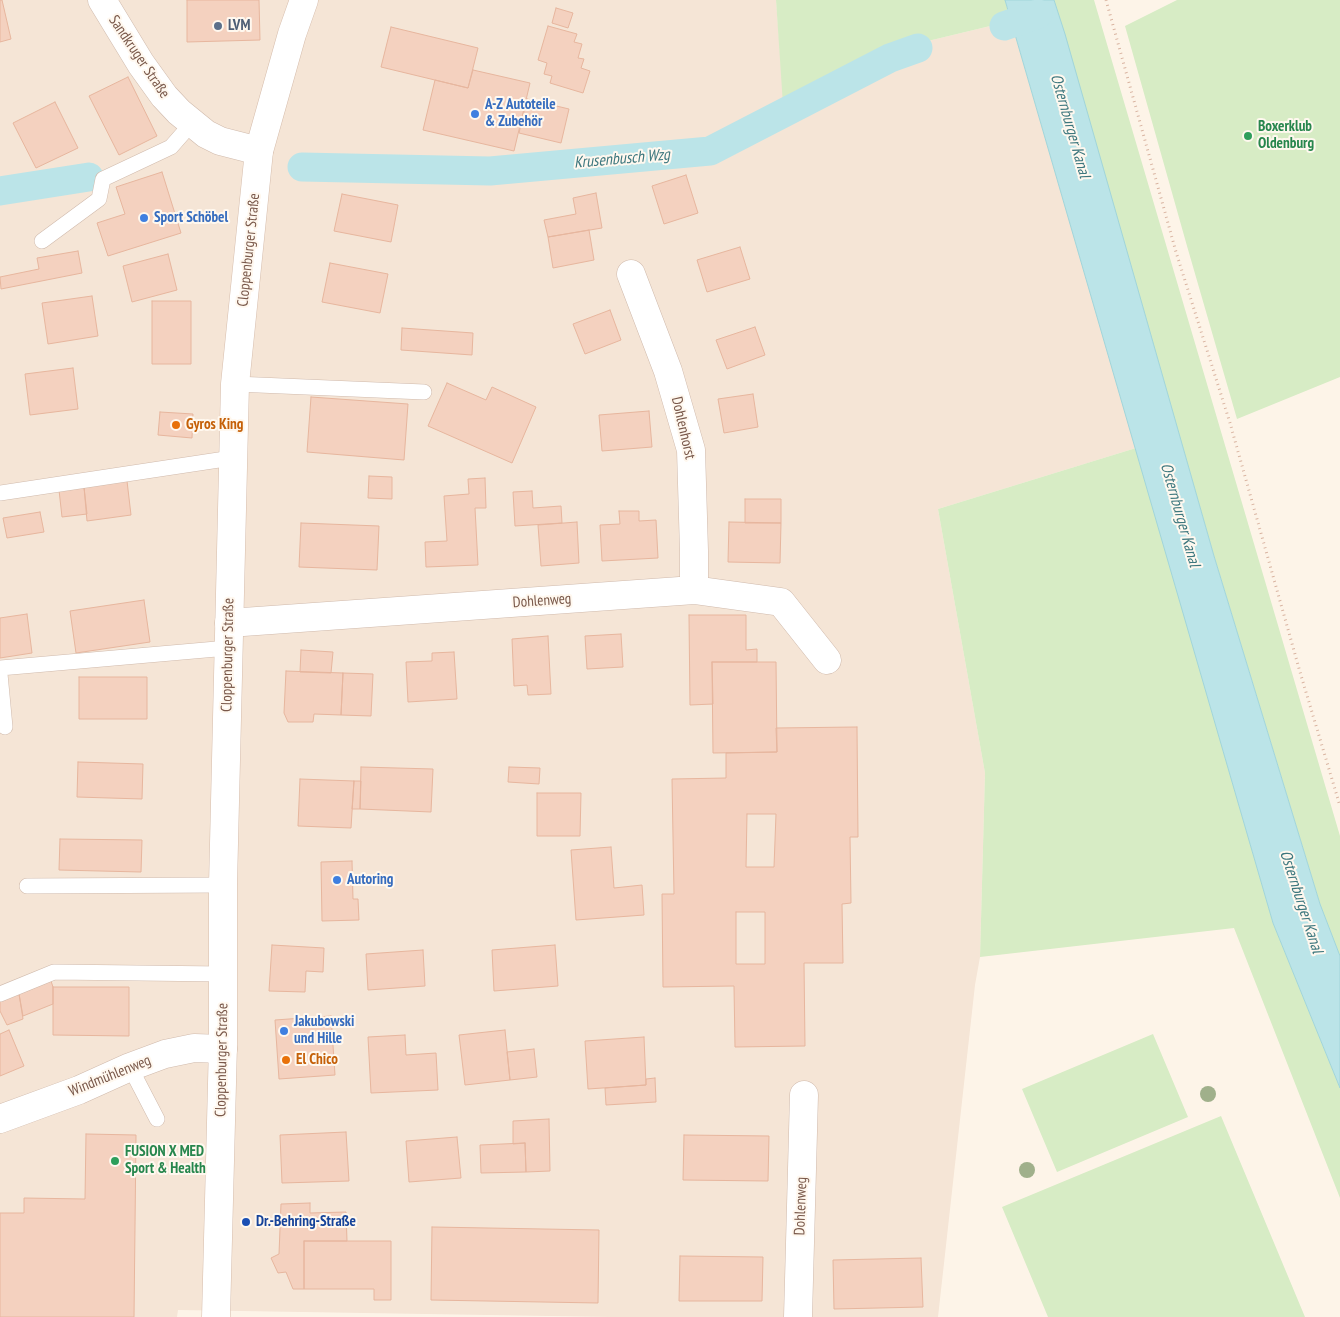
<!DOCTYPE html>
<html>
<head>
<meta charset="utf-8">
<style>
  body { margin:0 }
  canvas { display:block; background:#fdf4e8 }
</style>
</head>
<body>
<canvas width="1340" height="1317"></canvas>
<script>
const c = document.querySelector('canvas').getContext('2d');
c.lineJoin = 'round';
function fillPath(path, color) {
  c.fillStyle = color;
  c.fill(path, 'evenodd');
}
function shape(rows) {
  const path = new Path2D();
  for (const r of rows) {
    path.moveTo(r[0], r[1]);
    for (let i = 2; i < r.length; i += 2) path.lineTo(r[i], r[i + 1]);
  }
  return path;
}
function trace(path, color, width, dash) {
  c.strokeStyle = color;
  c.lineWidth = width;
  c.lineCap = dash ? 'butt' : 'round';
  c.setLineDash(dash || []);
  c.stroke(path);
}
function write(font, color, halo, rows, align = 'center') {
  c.font = font + ' "PT Sans Narrow",sans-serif';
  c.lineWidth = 4;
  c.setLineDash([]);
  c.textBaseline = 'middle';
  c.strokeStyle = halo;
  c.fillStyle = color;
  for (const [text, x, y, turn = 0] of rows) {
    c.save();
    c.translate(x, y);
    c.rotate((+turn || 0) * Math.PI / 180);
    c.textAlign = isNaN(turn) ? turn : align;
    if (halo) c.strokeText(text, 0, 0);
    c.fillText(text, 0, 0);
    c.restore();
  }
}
fillPath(shape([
  [0,0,776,0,784,104,903,47,1011,21,1136,448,938,509,985,773,980,957,975,985,938,1317,612,1317,178,1310,177,1317,0,1317]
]), '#f5e5d6');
fillPath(shape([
  [776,0,1005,0,1011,21,903,47,783,105],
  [1054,0,1094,0,1340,836,1340,956,1320,904,1214,556],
  [1177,0,1340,0,1340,377,1237,419,1187,246,1125,26],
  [1136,448,1273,923,1340,1088,1340,1198,1234,928,980,957,985,773,938,509],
  [1153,1034,1188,1117,1057,1172,1022,1089],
  [1221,1116,1305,1317,1048,1317,1002,1207]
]), '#d7ecc5');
const water = shape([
  [1005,0,1054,0,1065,34,1214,556,1320,904,1340,956,1340,1088,1273,923,1005,0]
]);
fillPath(water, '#bbe4e8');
trace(water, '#a1d5da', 1);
trace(shape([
  [1004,26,1038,14],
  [302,167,490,171,710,151,890,58,918,48],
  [0,191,89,177]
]), '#bbe4e8', 29);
const building = shape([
  [0,0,2,0,11,39,0,42,0,0],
  [187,0,259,0,260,40,187,42,187,0],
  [556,8,573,13,568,28,552,23,556,8],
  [548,26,577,34,574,42,582,44,578,58,584,59,581,68,590,71,583,93,550,83,552,76,544,74,547,63,538,60,548,26],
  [391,27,478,48,468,88,381,67,391,27],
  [473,70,530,83,514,151,423,130,435,80,468,88,473,70],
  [128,77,157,136,119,155,89,96,128,77],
  [527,99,569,109,561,143,519,133,527,99],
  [55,102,78,148,36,168,13,123,55,102],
  [162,172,181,233,108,256,97,223,125,214,116,187,162,172],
  [686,175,698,213,664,224,652,186,686,175],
  [596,193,602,228,548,237,544,220,576,214,573,198,596,193],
  [342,194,398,205,391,242,334,231,342,194],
  [589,230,594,260,553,268,548,237,589,230],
  [740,247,750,279,707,292,697,260,740,247],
  [78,251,82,273,1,289,0,277,39,269,37,258,78,251],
  [168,254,177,290,132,302,123,266,168,254],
  [330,263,388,274,380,313,322,302,330,263],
  [92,296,98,336,48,344,42,303,92,296],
  [152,301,191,301,191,364,152,364,152,301],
  [610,310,621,340,585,354,573,324,610,310],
  [755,327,765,355,727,369,716,340,755,327],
  [402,328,473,333,472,355,401,350,402,328],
  [73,368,78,409,30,415,25,374,73,368],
  [447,383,486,400,492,387,536,407,512,463,428,426,447,383],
  [753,394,758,427,724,433,718,399,753,394],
  [311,397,408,404,404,460,307,452,311,397],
  [649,411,652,447,602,451,599,415,649,411],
  [160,412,193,414,192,438,158,435,160,412],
  [369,476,392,477,392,499,368,498,369,476],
  [485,478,486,508,475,508,478,565,426,567,425,542,447,541,444,496,469,494,468,479,485,478],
  [127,481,131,515,87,521,84,487,127,481],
  [84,487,87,514,62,517,59,490,84,487],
  [532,491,533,508,561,506,562,523,515,526,513,492,532,491],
  [745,499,781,499,781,523,745,523,745,499],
  [619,511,639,511,639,521,656,520,658,558,602,561,600,525,620,524,619,511],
  [40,512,44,532,7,538,3,518,40,512],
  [577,522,579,563,541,566,538,525,577,522],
  [729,522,781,523,780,563,728,562,729,522],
  [301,523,379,526,377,570,299,567,301,523],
  [144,600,150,642,76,653,70,611,144,600],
  [27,614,32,653,0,658,0,618,27,614],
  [689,615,746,615,746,650,757,649,757,662,712,662,713,704,690,705,689,615],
  [621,634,623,667,587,669,585,636,621,634],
  [548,636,551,694,528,695,527,685,514,686,512,639,548,636],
  [301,650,333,652,331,673,300,672,301,650],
  [454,652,457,699,408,702,406,662,432,661,432,653,454,652],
  [712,662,776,662,777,752,713,753,712,662],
  [286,671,343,673,341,715,314,714,313,722,288,722,284,713,286,671],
  [343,673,373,674,371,716,341,715,343,673],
  [79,677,147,677,147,719,79,719,79,677],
  [857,727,858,837,850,837,851,903,842,904,843,963,804,963,805,1046,735,1047,734,986,663,987,662,894,674,894,672,779,726,778,726,753,777,752,776,728,857,727],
  [747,814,776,814,774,867,746,867,747,814],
  [736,912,765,912,765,964,736,964,736,912],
  [78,762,143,764,142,799,77,797,78,762],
  [361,767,433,769,431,812,360,809,361,767],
  [509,767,540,768,539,784,508,782,509,767],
  [300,779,354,781,351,828,298,826,300,779],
  [354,781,361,781,360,809,352,809,354,781],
  [537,793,581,793,580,836,537,836,537,793],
  [60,839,142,840,141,872,59,870,60,839],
  [611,847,614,888,642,885,644,915,576,920,571,850,611,847],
  [352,861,353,899,358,899,359,920,322,921,321,862,352,861],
  [272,945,324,948,323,972,306,971,305,992,269,991,272,945],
  [555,945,558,986,494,991,492,950,555,945],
  [423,950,425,986,368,990,366,954,423,950],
  [51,981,53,987,53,1004,23,1016,19,994,51,981],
  [53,987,129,987,129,1036,53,1035,53,987],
  [19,994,23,1019,7,1025,0,1011,0,1001,19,994],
  [331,1016,335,1075,279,1079,275,1020,331,1016],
  [9,1030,24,1066,0,1076,0,1034,9,1030],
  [505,1030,510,1080,465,1085,459,1035,505,1030],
  [405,1035,406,1055,436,1053,438,1090,371,1093,368,1037,405,1035],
  [644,1037,646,1085,588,1089,585,1041,644,1037],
  [534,1049,537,1077,510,1080,507,1052,534,1049],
  [655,1078,656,1102,606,1105,605,1088,646,1085,646,1079,655,1078],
  [549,1119,550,1171,526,1172,525,1143,513,1144,513,1121,549,1119],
  [346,1132,349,1181,282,1183,280,1135,346,1132],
  [86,1134,136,1135,134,1317,0,1317,0,1213,24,1213,24,1198,85,1199,86,1134],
  [684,1135,769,1136,768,1181,683,1180,684,1135],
  [457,1137,461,1178,409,1182,406,1141,457,1137],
  [525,1143,526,1172,481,1173,480,1145,525,1143],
  [310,1203,310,1213,346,1212,347,1241,304,1241,304,1289,293,1289,286,1272,278,1273,271,1258,279,1254,281,1204,310,1203],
  [432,1227,599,1230,598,1303,431,1300,432,1227],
  [304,1241,391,1241,391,1300,374,1300,374,1289,304,1289,304,1241],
  [680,1256,763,1257,762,1301,679,1301,680,1256],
  [921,1258,923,1307,834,1309,833,1260,921,1258]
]);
fillPath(building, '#f4d1bf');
trace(building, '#e7b69e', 1);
const service = shape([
  [42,241,99,199,103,179,171,147,192,123],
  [235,384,424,392],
  [0,493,232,458],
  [0,668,228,648],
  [0,674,5,727],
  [27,886,223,885],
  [0,994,54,972,222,974],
  [130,1067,157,1119]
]);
const minor = shape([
  [631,274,668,371,691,450,694,551,694,590],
  [229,623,694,590,781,602,827,660],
  [0,1119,79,1090,130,1067,165,1054,194,1048,223,1049],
  [798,1317,804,1095]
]);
const tertiary = shape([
  [102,0,141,64,164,96,179,112,206,134,220,141,259,151]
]);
const secondary = shape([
  [216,1317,223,1044,223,885,235,384,259,151,292,34,304,0]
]);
trace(service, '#d0baac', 16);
trace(minor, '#d0baac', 29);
trace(tertiary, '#d0baac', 29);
trace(secondary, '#d6bdac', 29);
trace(shape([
  [1106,0,1176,252,1230,423,1300,672,1340,806]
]), '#d9b4a1', 3, [1, 4]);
trace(service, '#fff', 15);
trace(minor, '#fff', 28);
trace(tertiary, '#fff', 28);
trace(secondary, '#fff', 28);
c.fillStyle = '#a0b08b';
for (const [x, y] of [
  [1208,1094],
  [1027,1170]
]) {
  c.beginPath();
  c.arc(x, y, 8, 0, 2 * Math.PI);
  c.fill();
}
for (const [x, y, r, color] of [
  [218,26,5,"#5c6f8a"],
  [475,114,5,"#3f7fe0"],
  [1248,136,5,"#2e9e5b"],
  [144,218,5,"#3f7fe0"],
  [176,425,5,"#e8710a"],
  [337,880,5,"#3f7fe0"],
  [284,1031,5,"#3f7fe0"],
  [286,1060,5,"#e8710a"],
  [115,1161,5,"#2e9e5b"],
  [246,1222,5,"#1a4fb4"]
]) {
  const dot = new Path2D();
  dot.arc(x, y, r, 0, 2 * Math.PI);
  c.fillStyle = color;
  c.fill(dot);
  trace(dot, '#fff8ef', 2);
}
write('bold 15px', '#4e5e75', '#fff8ef', [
  ["LVM",228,26]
], 'left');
write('15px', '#79584a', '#fff8ef', [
  ["Sandkruger Straße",139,57,56],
  ["Cloppenburger Straße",249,250,-84],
  ["Dohlenhorst",683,428,77],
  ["Dohlenweg",542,601,-4],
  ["Cloppenburger Straße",228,655,-89],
  ["Cloppenburger Straße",222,1060,-89],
  ["Windmühlenweg",110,1076,-22],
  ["Dohlenweg",801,1206,-88]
]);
write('bold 15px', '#366cbe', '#fff8ef', [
  ["A-Z Autoteile",485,105],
  ["& Zubehör",485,122],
  ["Sport Schöbel",154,218],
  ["Autoring",347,880],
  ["Jakubowski",294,1022],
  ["und Hille",294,1039]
], 'left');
write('bold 15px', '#27864d', '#fff8ef', [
  ["Boxerklub",1258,127],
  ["Oldenburg",1258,144],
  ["FUSION X MED",125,1152],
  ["Sport & Health",125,1169]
], 'left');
write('bold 15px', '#c56008', '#fff8ef', [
  ["Gyros King",186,425],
  ["El Chico",296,1060]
], 'left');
write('bold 15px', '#164399', '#fff8ef', [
  ["Dr.-Behring-Straße",256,1222]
], 'left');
write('italic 16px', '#3d777e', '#fff8ef', [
  ["Osternburger Kanal",1070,126,74],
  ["Krusenbusch Wzg",622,159,-5],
  ["Osternburger Kanal",1180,515,74],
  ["Osternburger Kanal",1301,902,72]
]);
</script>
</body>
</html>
